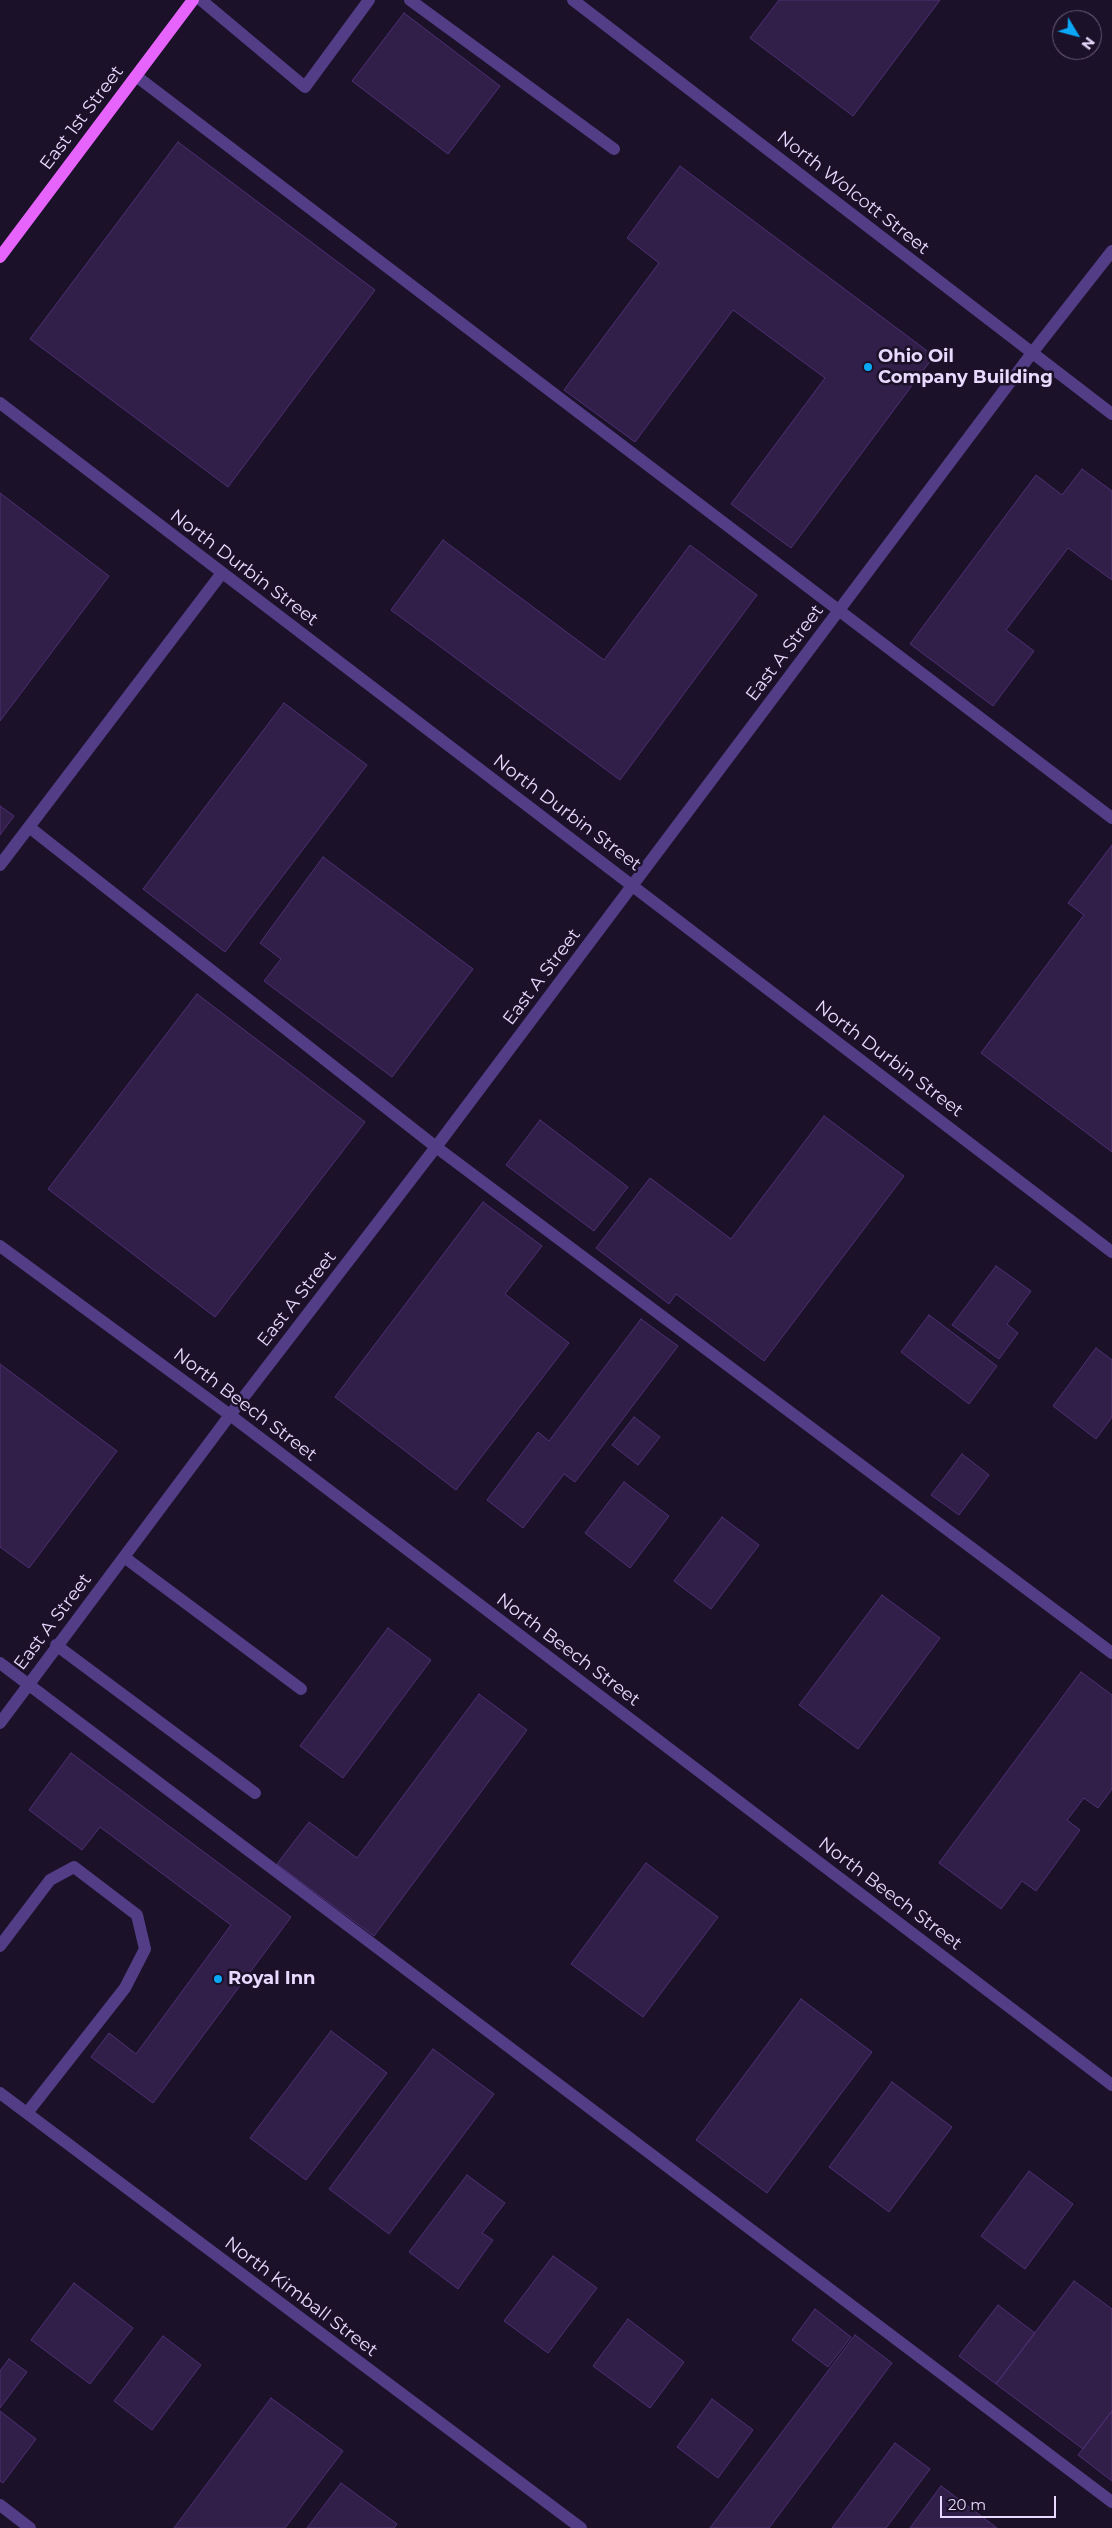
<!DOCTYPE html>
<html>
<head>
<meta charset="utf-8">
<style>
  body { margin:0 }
  #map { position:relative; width:1112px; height:2528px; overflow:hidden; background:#1b1129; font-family:Montserrat,sans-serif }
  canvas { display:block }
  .north { position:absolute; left:1052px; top:10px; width:50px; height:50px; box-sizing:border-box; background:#1b1129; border:1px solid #6d617e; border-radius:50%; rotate:127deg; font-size:14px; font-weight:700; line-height:20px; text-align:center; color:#e7dafe }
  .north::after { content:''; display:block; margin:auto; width:18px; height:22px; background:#0ba8f8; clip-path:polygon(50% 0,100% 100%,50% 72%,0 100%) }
  .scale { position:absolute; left:940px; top:2496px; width:116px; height:22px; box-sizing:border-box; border:2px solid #e7dafe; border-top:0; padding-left:6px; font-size:15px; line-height:18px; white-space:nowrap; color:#e7dafe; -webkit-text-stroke:4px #1b1129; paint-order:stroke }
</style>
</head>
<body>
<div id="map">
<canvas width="1112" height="2528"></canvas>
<div class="north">N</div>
<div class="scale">20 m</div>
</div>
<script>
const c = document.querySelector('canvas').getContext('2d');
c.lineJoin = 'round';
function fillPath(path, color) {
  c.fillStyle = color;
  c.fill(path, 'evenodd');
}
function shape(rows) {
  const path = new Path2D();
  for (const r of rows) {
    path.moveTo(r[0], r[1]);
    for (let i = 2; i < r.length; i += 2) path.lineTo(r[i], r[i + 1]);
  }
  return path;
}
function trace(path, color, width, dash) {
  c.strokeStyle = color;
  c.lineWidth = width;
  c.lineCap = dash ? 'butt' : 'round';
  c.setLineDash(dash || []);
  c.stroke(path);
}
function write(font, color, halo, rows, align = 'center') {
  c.font = font + ' Montserrat,sans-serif';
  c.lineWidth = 5;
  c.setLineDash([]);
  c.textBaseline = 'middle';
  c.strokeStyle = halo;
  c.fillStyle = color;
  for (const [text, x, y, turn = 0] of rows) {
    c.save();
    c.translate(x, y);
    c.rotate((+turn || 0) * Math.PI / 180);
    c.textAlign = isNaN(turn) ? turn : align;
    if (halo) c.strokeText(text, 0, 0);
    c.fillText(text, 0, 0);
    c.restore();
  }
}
const building = shape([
  [779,0,940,0,853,116,750,38,779,0],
  [404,13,500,86,448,154,352,81,404,13],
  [178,142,375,290,228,487,30,339,178,142],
  [680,166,934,356,791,548,731,504,825,378,733,310,635,442,564,390,659,263,627,238,680,166],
  [1082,469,1112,491,1112,580,1068,548,1006,630,1034,651,993,706,910,644,1036,475,1062,495,1082,469],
  [0,493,109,576,0,721,0,493],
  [443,540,604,660,690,545,757,595,620,780,391,610,443,540],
  [284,703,367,765,225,952,143,889,284,703],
  [0,806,14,816,0,835,0,806],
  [1112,845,1112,1152,981,1053,1084,915,1068,903,1112,845],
  [323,857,473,969,392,1077,264,981,281,959,260,943,323,857],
  [197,994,365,1122,215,1317,48,1189,197,994],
  [824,1116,904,1176,764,1361,676,1294,669,1304,596,1248,650,1178,731,1239,824,1116],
  [540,1120,628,1187,594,1231,506,1165,540,1120],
  [483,1202,542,1246,505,1294,569,1343,456,1490,335,1397,483,1202],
  [996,1266,1031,1291,1007,1324,1018,1333,999,1359,952,1325,996,1266],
  [929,1315,997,1366,969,1404,901,1352,929,1315],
  [641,1319,678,1346,575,1482,564,1474,523,1528,487,1500,538,1432,549,1441,641,1319],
  [1096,1348,1112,1360,1112,1417,1096,1439,1053,1406,1096,1348],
  [0,1364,117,1451,29,1568,0,1547,0,1364],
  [634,1417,660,1437,638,1465,612,1445,634,1417],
  [962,1454,989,1475,959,1515,931,1495,962,1454],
  [624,1482,669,1516,630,1568,585,1533,624,1482],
  [722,1517,759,1545,711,1609,674,1581,722,1517],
  [882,1595,940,1638,858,1749,799,1705,882,1595],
  [388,1628,431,1660,343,1778,300,1746,388,1628],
  [1081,1672,1112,1695,1112,1789,1098,1808,1084,1798,1067,1820,1080,1830,1036,1891,1022,1881,1001,1909,939,1863,1081,1672],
  [479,1694,527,1730,374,1936,277,1864,309,1822,357,1858,479,1694],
  [71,1753,291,1917,153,2103,91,2057,109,2033,136,2054,231,1925,100,1827,82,1850,29,1810,71,1753],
  [646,1863,718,1917,643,2017,571,1964,646,1863],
  [801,1999,872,2052,767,2193,696,2140,801,1999],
  [331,2031,387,2073,306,2180,250,2138,331,2031],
  [433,2049,494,2094,389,2234,329,2189,433,2049],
  [892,2082,952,2127,889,2212,829,2167,892,2082],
  [1029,2171,1073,2204,1025,2269,981,2236,1029,2171],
  [467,2175,505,2203,482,2233,493,2240,458,2289,409,2252,467,2175],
  [553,2256,597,2288,548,2353,504,2321,553,2256],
  [1074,2281,1112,2309,1112,2411,1083,2449,996,2384,1074,2281],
  [74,2283,133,2328,90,2384,31,2340,74,2283],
  [998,2305,1035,2333,996,2384,959,2356,998,2305],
  [815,2309,851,2337,828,2367,792,2340,815,2309],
  [628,2319,684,2362,650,2408,593,2366,628,2319],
  [855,2335,892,2363,769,2528,710,2528,855,2335],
  [163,2336,201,2365,152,2430,114,2401,163,2336],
  [9,2359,27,2372,0,2408,0,2371,9,2359],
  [271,2398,343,2451,285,2528,174,2528,271,2398],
  [712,2399,753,2430,718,2478,677,2447,712,2399],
  [0,2411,36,2439,3,2483,0,2481,0,2411],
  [1112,2411,1112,2481,1078,2455,1112,2411],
  [895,2443,930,2469,886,2528,832,2528,895,2443],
  [341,2483,397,2524,394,2528,307,2528,341,2483],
  [941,2486,997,2528,910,2528,941,2486]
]);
fillPath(building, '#311e49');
trace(building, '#4e3074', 1);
trace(shape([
  [201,0,305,87,369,0],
  [410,0,614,149],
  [573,0,1112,414],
  [136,76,1112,818],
  [0,403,1112,1252],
  [29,827,436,1147,1112,1653],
  [0,865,222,573],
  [0,1246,230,1415,1112,2085],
  [124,1557,301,1689],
  [56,1645,255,1793],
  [0,1663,1112,2502],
  [0,1723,230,1415,436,1147,1032,353,1112,251],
  [0,1946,50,1880,74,1867,137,1915,145,1949,125,1988,27,2113],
  [0,2093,581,2528],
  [0,2505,30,2528]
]), '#523d86', 12);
trace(shape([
  [0,257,193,0]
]), '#e664fb', 12);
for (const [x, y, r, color] of [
  [868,367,5,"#0ba8f8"],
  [218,1979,5,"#0ba8f8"]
]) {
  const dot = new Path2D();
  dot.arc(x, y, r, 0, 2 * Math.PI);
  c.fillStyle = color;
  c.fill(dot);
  trace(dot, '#1b1129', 2);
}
write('18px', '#e7dafe', '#1b1129', [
  ["East 1st Street",82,118,-53],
  ["North Wolcott Street",853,193,38],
  ["North Durbin Street",244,568,37],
  ["East A Street",785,653,-53],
  ["North Durbin Street",567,813,37],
  ["East A Street",542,977,-53],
  ["North Durbin Street",889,1059,37],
  ["East A Street",297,1299,-52],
  ["North Beech Street",245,1405,37],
  ["East A Street",53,1622,-53],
  ["North Beech Street",568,1650,37],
  ["North Beech Street",890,1894,37],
  ["North Kimball Street",301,2297,37]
]);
write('bold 18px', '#e7dafe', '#1b1129', [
  ["Ohio Oil",878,357],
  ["Company Building",878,378],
  ["Royal Inn",228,1979]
], 'left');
</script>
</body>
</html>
